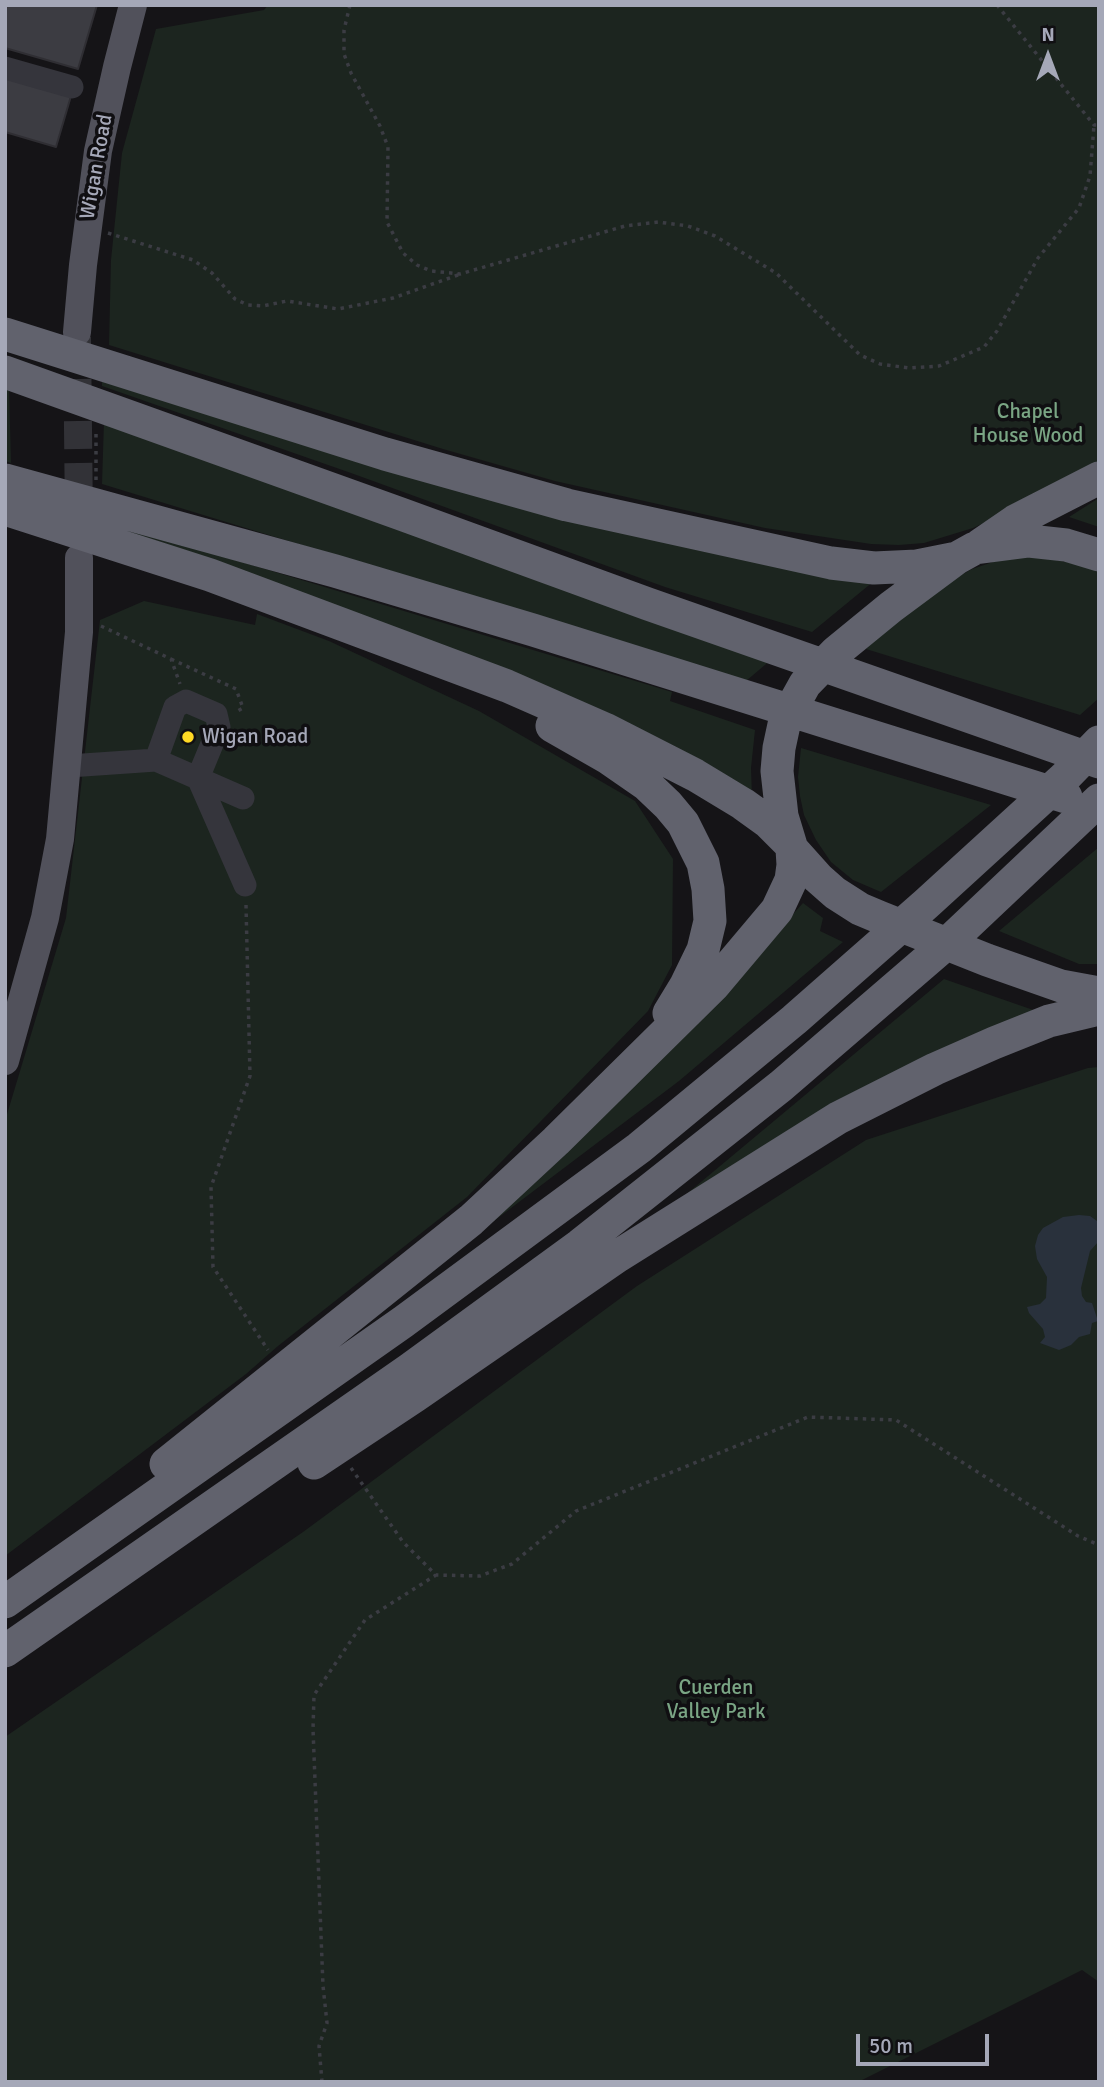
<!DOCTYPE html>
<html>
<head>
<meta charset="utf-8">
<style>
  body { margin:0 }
  #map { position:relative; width:1104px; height:2087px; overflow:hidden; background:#151417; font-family:Signika,sans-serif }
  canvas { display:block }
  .frame { position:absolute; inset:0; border:7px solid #a5a8b8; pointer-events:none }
  .north { position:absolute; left:1013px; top:21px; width:70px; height:70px; -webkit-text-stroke:5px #100f12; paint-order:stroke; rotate:0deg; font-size:19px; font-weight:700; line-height:28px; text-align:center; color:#a5a8b8 }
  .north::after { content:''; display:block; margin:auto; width:24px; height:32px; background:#a5a8b8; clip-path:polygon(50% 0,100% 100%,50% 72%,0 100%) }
  .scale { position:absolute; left:856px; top:2034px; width:133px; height:32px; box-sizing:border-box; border:4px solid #a5a8b8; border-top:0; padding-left:9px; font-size:21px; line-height:24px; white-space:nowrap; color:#a5a8b8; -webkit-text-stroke:5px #100f12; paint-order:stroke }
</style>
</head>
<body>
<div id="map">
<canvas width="1104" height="2087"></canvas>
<div class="frame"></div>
<div class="north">N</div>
<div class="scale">50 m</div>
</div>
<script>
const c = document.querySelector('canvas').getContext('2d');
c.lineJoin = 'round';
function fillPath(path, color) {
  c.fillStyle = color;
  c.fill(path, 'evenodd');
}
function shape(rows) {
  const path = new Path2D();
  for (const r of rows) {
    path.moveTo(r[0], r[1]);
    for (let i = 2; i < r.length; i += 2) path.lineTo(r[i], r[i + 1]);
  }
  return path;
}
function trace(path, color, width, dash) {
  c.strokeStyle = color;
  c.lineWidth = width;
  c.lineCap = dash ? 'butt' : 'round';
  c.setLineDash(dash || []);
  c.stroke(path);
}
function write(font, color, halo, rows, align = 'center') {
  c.font = font + ' Signika,sans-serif';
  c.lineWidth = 7;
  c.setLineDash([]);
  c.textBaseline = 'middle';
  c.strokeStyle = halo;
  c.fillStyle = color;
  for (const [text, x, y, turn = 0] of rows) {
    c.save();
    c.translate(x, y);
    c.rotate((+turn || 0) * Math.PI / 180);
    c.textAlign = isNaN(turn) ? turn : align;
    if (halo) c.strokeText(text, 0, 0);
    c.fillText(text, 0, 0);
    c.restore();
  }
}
fillPath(shape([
  [268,5,1099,5,1099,464,1056,490,973,528,924,543,899,545,871,544,765,528,555,481,443,449,109,345,111,260,122,153,156,29,264,10],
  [102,373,874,581,812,632,665,587,351,473,102,386],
  [5,386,9,387,11,463,5,461],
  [104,421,772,659,746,681,102,484],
  [1099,498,1099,527,1069,517],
  [103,520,672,692,670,701,755,730,751,768,752,797,103,527],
  [1034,555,1099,569,1099,698,1080,715,866,649,877,636,938,588,972,569,1005,558],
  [144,601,255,625,257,614,329,641,479,711,635,801,673,859,672,965,648,1011,467,1197,278,1346,246,1374,5,1556,5,1121,66,918,100,620],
  [801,748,991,805,881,892,853,880,831,862,816,840,804,815,800,796,798,777],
  [1099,847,1099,964,1079,964,999,931],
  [803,903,823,918,820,931,843,942,679,1081,408,1286,745,968],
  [944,979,1039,1012,659,1217],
  [1099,1067,1099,1982,1082,1970,858,2082,5,2082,5,1737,303,1532,637,1286,866,1140,1088,1068]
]), '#1c251f');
fillPath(shape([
  [1079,1215,1090,1216,1097,1221,1099,1228,1098,1242,1090,1251,1081,1288,1082,1296,1086,1302,1092,1303,1098,1321,1092,1323,1090,1334,1079,1337,1071,1345,1059,1350,1040,1343,1045,1337,1043,1329,1029,1313,1027,1307,1040,1304,1046,1298,1047,1277,1037,1259,1035,1246,1038,1235,1043,1228,1063,1217]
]), '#29313c');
const building = shape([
  [5,5,97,5,78,69,5,48,5,5],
  [5,77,71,96,56,147,5,132,5,77]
]);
fillPath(building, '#3c3c42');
trace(building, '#2f2e33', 2);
trace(shape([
  [77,337,79,520]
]), '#323237', 28, [28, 14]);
trace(shape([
  [350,5,344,30,344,54,351,73,380,126,388,147,387,222,403,253,417,265,431,271,460,274,625,226,658,222,688,226,715,236,776,273,860,355,880,364,909,368,939,366,984,347,997,331,1038,258,1079,208,1090,176,1094,125],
  [997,5,1094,125,1099,125],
  [108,233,193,260,212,273,235,299,248,305,263,306,287,301,338,309,393,298,458,275],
  [96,480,96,432],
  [101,626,171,659,180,684],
  [171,659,236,689,243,708,236,712],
  [246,905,250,1076,211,1187,213,1267,268,1350],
  [351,1468,403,1542,436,1575,480,1576,512,1564,576,1511,808,1417,896,1420,1078,1536,1099,1545],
  [322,2082,319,2046,327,2023,323,1986,313,1729,314,1695,365,1620,436,1575]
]), '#3b3c43', 3.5, [3.5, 5]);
trace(shape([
  [5,68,72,87],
  [156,760,175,707,186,701,216,714,219,727,198,778,245,885],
  [69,766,156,760,243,798]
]), '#35353c', 23);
trace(shape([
  [77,332,83,265,98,151,117,67,133,5],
  [5,1061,45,918,60,839,79,632,79,558]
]), '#51515b', 28);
trace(shape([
  [5,334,385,454,567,505,831,563,874,568,917,566,957,558],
  [5,372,401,514,648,604,1099,762],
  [5,480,335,571,533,630,1066,797],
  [5,509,210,575,507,686,605,729,695,775,743,804,768,822,790,844],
  [980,545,1015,521,1099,478],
  [1099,555,1066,545,1029,541,975,548,957,558,891,607,836,652,805,684,785,720,779,748,777,771,782,816,792,849,818,878,835,893,860,909,879,917,987,960,1061,986,1099,993],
  [552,726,608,758,647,785,668,805,683,823,703,863,708,889,710,921,703,950,686,985,669,1013],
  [314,1463,415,1396,618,1256,838,1118,935,1069,994,1043,1049,1021,1099,1009],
  [166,1464,471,1220,556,1141,713,986,777,910,791,880,793,865,792,849],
  [5,1602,403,1322,639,1148,794,1020,926,904,1064,778,1099,742],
  [5,1651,410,1369,580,1245,781,1086,954,937,1099,800]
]), '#61626d', 33);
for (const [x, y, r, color] of [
  [188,737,7,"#ffd924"]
]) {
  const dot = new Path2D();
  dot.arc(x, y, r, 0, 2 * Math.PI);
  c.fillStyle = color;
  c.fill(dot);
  trace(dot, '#100f12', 2.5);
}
write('21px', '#a5a8b8', '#100f12', [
  ["Wigan Road",97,167,-80]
]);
write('21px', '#7aa584', '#100f12', [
  ["Chapel",1028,412],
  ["House Wood",1028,436],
  ["Cuerden",716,1688],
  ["Valley Park",716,1712]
]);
write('21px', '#a5a8b8', '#100f12', [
  ["Wigan Road",202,737]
], 'left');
</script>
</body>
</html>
